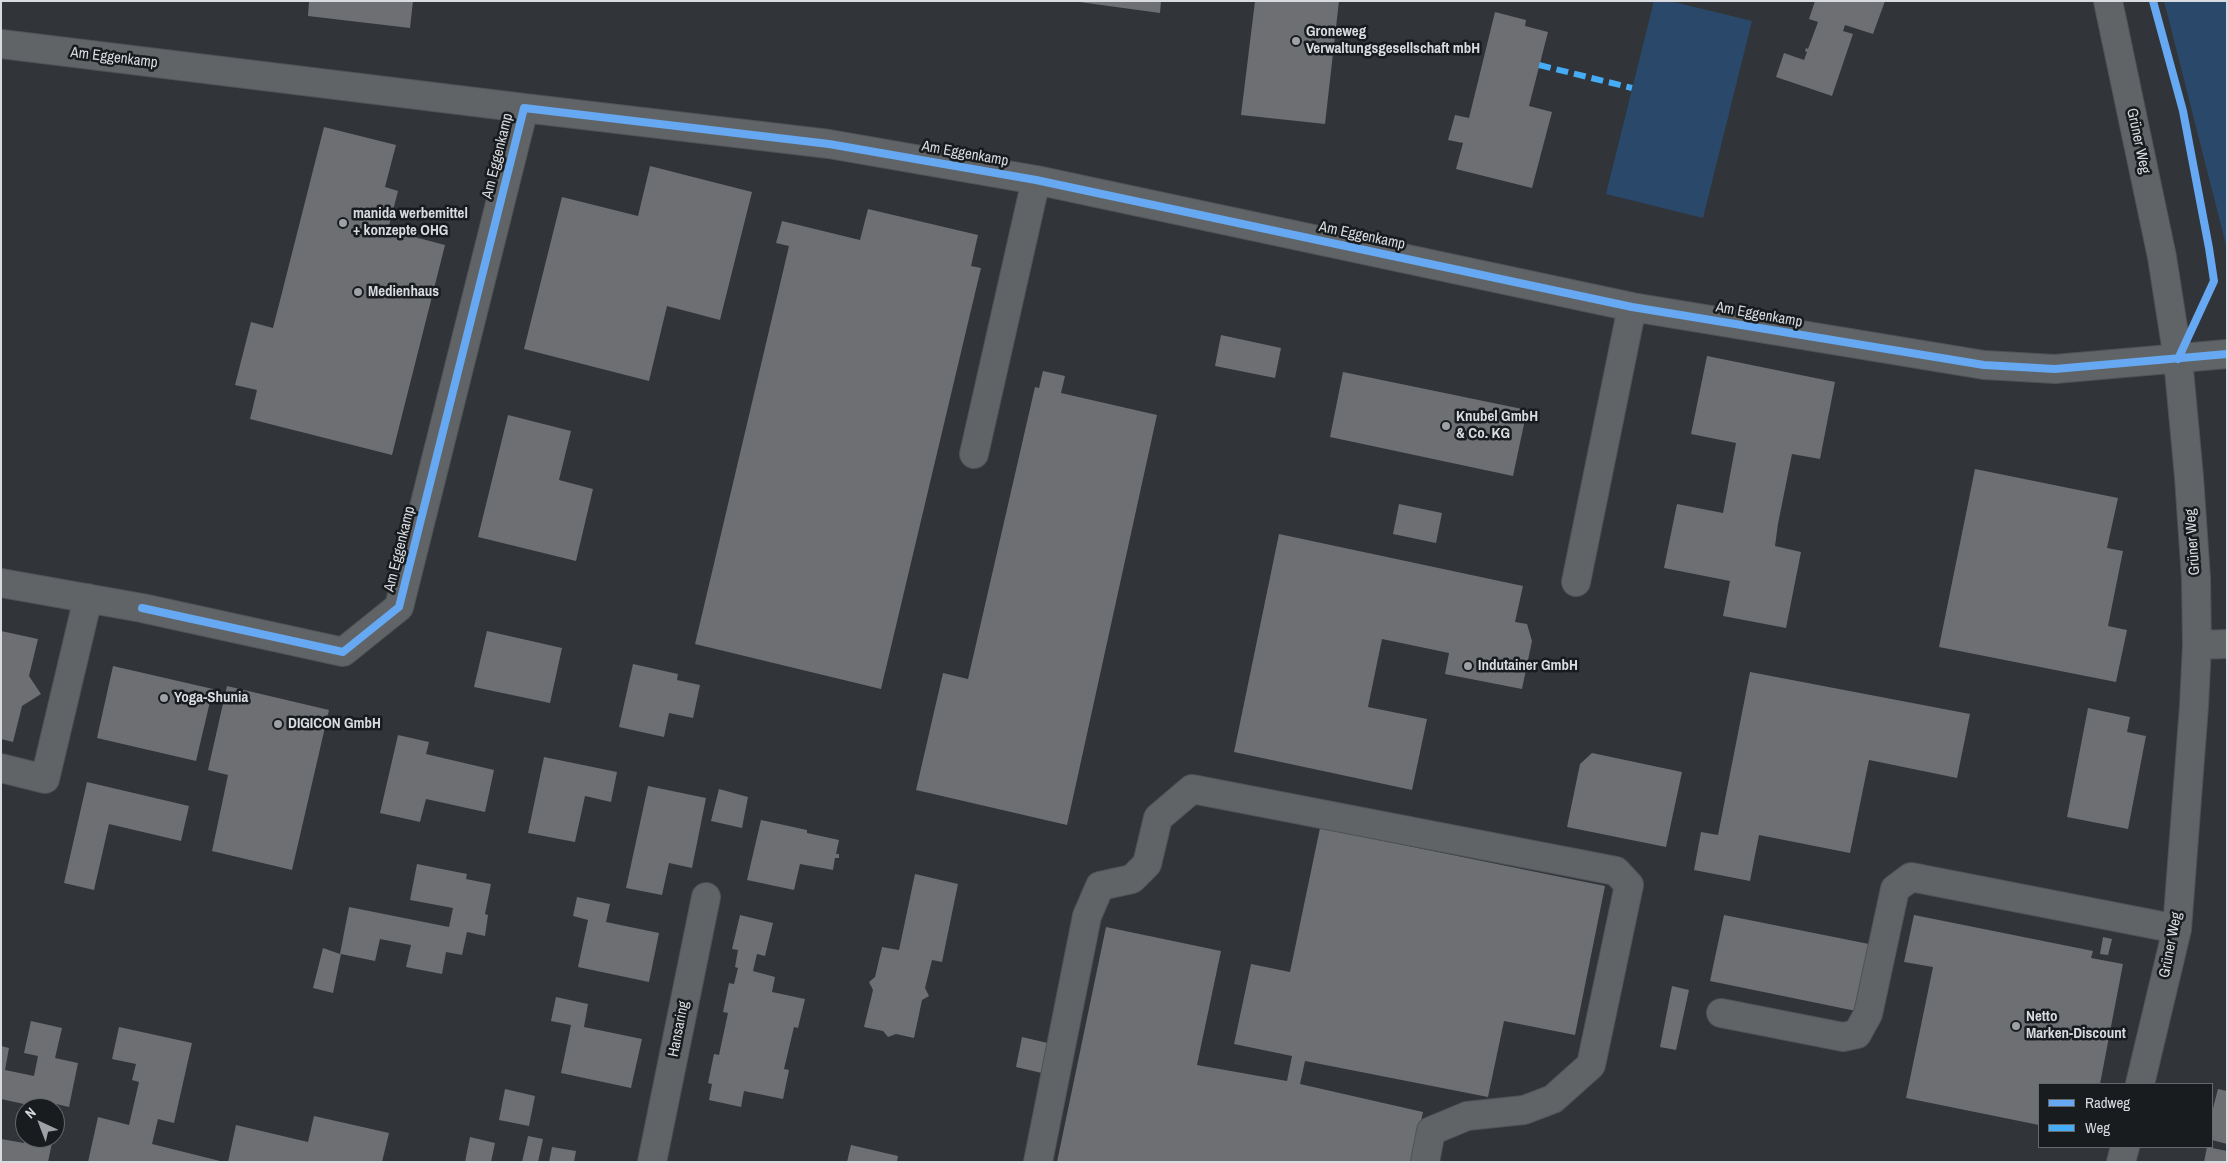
<!DOCTYPE html>
<html>
<head>
<meta charset="utf-8">
<style>
  body { margin:0 }
  #map { position:relative; width:2228px; height:1163px; overflow:hidden; background:#313438; font-family:"Archivo Narrow",sans-serif }
  canvas { display:block }
  .frame { position:absolute; inset:0; border:2px solid #d8dbe0; pointer-events:none }
  .legend { position:absolute; left:2038px; top:1083px; width:175px; height:65px; box-sizing:border-box; background:#191c1e; border:1px solid #65686c; margin:0; padding:6px 9px; list-style:none; font-size:15px; color:#d8dbe0 }
  .legend li { display:flex; align-items:center; gap:10px; height:25px }
  .legend b { width:25px; border:1px solid #65686c }
  .north { position:absolute; left:15px; top:1098px; width:50px; height:50px; box-sizing:border-box; background:#191c1e; border:1px solid #65686c; border-radius:50%; rotate:317deg; font-size:14px; font-weight:700; line-height:20px; text-align:center; color:#d8dbe0 }
  .north::after { content:''; display:block; margin:auto; width:18px; height:22px; background:#9ea1a5; clip-path:polygon(50% 0,100% 100%,50% 72%,0 100%) }
</style>
</head>
<body>
<div id="map">
<canvas width="2228" height="1163"></canvas>
<div class="frame"></div>
<ul class="legend">
<li><b style="height:6px;background:#66a8f1"></b>Radweg</li>
<li><b style="height:6px;background:#46acf6"></b>Weg</li>
</ul>
<div class="north">N</div>
</div>
<script>
const c = document.querySelector('canvas').getContext('2d');
c.lineJoin = 'round';
function fillPath(path, color) {
  c.fillStyle = color;
  c.fill(path, 'evenodd');
}
function shape(rows) {
  const path = new Path2D();
  for (const r of rows) {
    path.moveTo(r[0], r[1]);
    for (let i = 2; i < r.length; i += 2) path.lineTo(r[i], r[i + 1]);
  }
  return path;
}
function trace(path, color, width, dash) {
  c.strokeStyle = color;
  c.lineWidth = width;
  c.lineCap = dash ? 'butt' : 'round';
  c.setLineDash(dash || []);
  c.stroke(path);
}
function write(font, color, halo, rows, align = 'center') {
  c.font = font + ' "Archivo Narrow",sans-serif';
  c.lineWidth = 5;
  c.setLineDash([]);
  c.textBaseline = 'middle';
  c.strokeStyle = halo;
  c.fillStyle = color;
  for (const [text, x, y, turn = 0] of rows) {
    c.save();
    c.translate(x, y);
    c.rotate((+turn || 0) * Math.PI / 180);
    c.textAlign = isNaN(turn) ? turn : align;
    if (halo) c.strokeText(text, 0, 0);
    c.fillText(text, 0, 0);
    c.restore();
  }
}
fillPath(shape([
  [1654,1,1670,1,1752,21,1703,218,1606,194],
  [2164,1,2227,1,2227,249]
]), '#2a496a');
fillPath(shape([
  [309,1,413,1,410,28,308,16],
  [1072,1,1161,1,1160,13],
  [1255,1,1339,1,1325,124,1241,115],
  [1815,1,1885,1,1873,34,1845,25,1843,31,1853,34,1832,96,1776,77,1784,53,1804,60,1807,52,1805,51,1806,48,1808,49,1818,22,1809,19],
  [1495,12,1526,20,1525,26,1548,32,1529,106,1552,112,1532,188,1456,169,1463,143,1448,140,1455,115,1469,118],
  [324,127,396,145,385,187,398,191,388,230,445,245,392,455,250,419,257,390,235,385,251,322,273,328],
  [650,166,752,192,720,320,667,306,649,381,524,349,562,197,638,216],
  [868,209,978,235,971,266,981,268,881,689,695,644,789,246,776,243,782,221,860,240],
  [1221,335,1281,348,1275,378,1215,366],
  [1707,356,1835,382,1820,459,1792,454,1778,524,1775,546,1801,552,1786,628,1723,616,1730,581,1664,568,1677,504,1723,513,1736,443,1691,434],
  [1043,371,1065,376,1061,393,1157,415,1067,825,916,790,943,673,968,679,1035,387,1039,388],
  [1343,372,1527,410,1513,476,1330,437],
  [508,415,571,431,559,480,593,489,576,561,478,537],
  [1975,469,2118,498,2107,548,2123,551,2108,626,2127,630,2116,682,1939,647],
  [1399,504,1442,513,1436,543,1393,534],
  [1279,534,1523,586,1515,622,1527,624,1532,641,1522,689,1445,674,1449,653,1382,639,1368,707,1427,719,1412,790,1234,752],
  [1,631,38,639,29,676,41,694,22,706,13,742,1,739],
  [487,631,562,648,550,703,474,687],
  [633,664,678,674,677,680,700,685,693,718,669,713,664,737,619,727],
  [113,666,213,689,196,761,97,738],
  [1750,672,1970,714,1957,778,1869,760,1850,853,1759,835,1750,881,1694,870,1701,832,1718,835],
  [227,686,329,710,292,870,212,851,228,775,208,770],
  [2088,708,2130,717,2127,732,2146,736,2128,829,2067,817],
  [398,735,429,742,426,754,494,770,485,812,426,799,420,822,380,813],
  [1592,753,1682,772,1666,847,1567,827,1580,764],
  [544,757,617,772,611,802,585,796,575,842,528,833],
  [87,782,189,806,181,841,109,824,94,890,64,883],
  [648,786,706,798,692,868,669,863,662,895,626,888],
  [719,789,748,797,742,828,711,821],
  [761,820,807,830,807,833,839,840,836,854,839,854,839,858,835,858,833,870,800,864,794,890,747,880],
  [1320,828,1605,886,1575,1035,1504,1021,1488,1097,1305,1061,1300,1084,1423,1112,1412,1162,1057,1162,1106,927,1221,951,1197,1065,1287,1081,1292,1056,1234,1044,1251,964,1290,972],
  [417,864,467,874,466,879,491,884,485,914,488,915,485,936,467,932,462,955,446,952,442,974,406,967,411,945,380,939,375,961,341,954,333,993,313,988,323,948,340,954,349,907,449,927,453,908,410,900],
  [915,874,958,884,942,962,932,960,925,988,929,996,922,1000,914,1038,896,1034,888,1037,883,1031,864,1027,873,990,869,982,875,977,882,947,899,950],
  [577,897,610,904,606,922,659,933,649,982,578,967,588,920,573,916],
  [740,915,773,923,765,956,757,954,753,971,775,977,772,992,805,999,798,1028,794,1027,784,1069,789,1070,783,1099,744,1091,741,1107,709,1100,712,1084,708,1083,714,1054,719,1055,728,1013,723,1012,729,983,734,984,738,968,735,967,738,950,732,949],
  [1724,915,1869,944,1856,1011,1710,981],
  [1914,915,2093,951,2091,958,2123,964,2100,1084,2039,1084,2039,1125,1906,1098,1933,967,1904,962],
  [2103,937,2112,939,2108,955,2100,954],
  [1672,986,1689,990,1676,1050,1660,1047],
  [556,997,588,1004,584,1027,642,1039,631,1088,561,1073,571,1025,551,1021],
  [31,1021,62,1028,55,1058,78,1063,69,1107,35,1099,33,1106,1,1099,1,1046,9,1048,5,1070,34,1076,38,1056,24,1053],
  [119,1027,192,1043,174,1123,158,1119,152,1144,224,1162,88,1162,98,1117,129,1125,139,1082,132,1080,136,1064,112,1059],
  [1022,1037,1052,1044,1046,1074,1016,1067],
  [505,1089,535,1096,529,1126,499,1120],
  [2218,1089,2227,1091,2227,1144,2212,1140,2212,1112],
  [314,1116,389,1133,382,1162,228,1162,236,1125,308,1142],
  [528,1136,543,1139,538,1162,522,1162],
  [470,1137,495,1143,491,1162,465,1162],
  [25,1138,53,1138,48,1162,1,1162,1,1139,24,1143],
  [851,1145,898,1156,897,1162,847,1162],
  [552,1147,576,1151,574,1162,549,1162],
  [2207,1147,2227,1151,2227,1162,2204,1162]
]), '#6d6f73');
const minor = shape([
  [2108,1,2162,257,2178,359,2189,477,2196,578,2197,645,2194,706,2177,929,2140,1084],
  [1,44,524,108],
  [974,454,1036,180],
  [1576,582,1632,307],
  [1,583,142,608,343,652,399,607,524,108,829,144,1036,180,1632,307,1984,365,2055,369,2227,354],
  [2197,645,2227,644],
  [1,768,45,779,88,598],
  [1721,1013,1843,1037,1857,1034,1868,1014,1895,889,1911,877,2177,929],
  [652,1162,706,897],
  [1038,1162,1087,916,1100,886,1132,879,1147,864,1158,818,1192,789,1616,871,1629,885,1591,1065,1553,1099,1524,1110,1467,1116,1431,1131,1425,1162],
  [2121,1162,2125,1147]
]);
trace(minor, '#4f5256', 30);
trace(minor, '#616466', 28);
trace(shape([
  [1539,65,1632,88]
]), '#46acf6', 6, [12, 6]);
trace(shape([
  [2153,1,2183,111,2209,248,2214,281,2178,359],
  [142,608,343,652,399,607,524,108,829,144,1036,180,1632,307,1984,365,2055,369,2227,354]
]), '#66a8f1', 8);
for (const [x, y, r, color] of [
  [1296,41,5,"#9ea1a5"],
  [343,223,5,"#9ea1a5"],
  [358,292,5,"#9ea1a5"],
  [1446,426,5,"#9ea1a5"],
  [1468,666,5,"#9ea1a5"],
  [164,698,5,"#9ea1a5"],
  [278,724,5,"#9ea1a5"],
  [2016,1026,5,"#9ea1a5"]
]) {
  const dot = new Path2D();
  dot.arc(x, y, r, 0, 2 * Math.PI);
  c.fillStyle = color;
  c.fill(dot);
  trace(dot, '#191c1e', 2);
}
write('bold 15px', '#d8dbe0', '#191c1e', [
  ["Groneweg",1306,32],
  ["Verwaltungsgesellschaft mbH",1306,49],
  ["manida werbemittel",353,214],
  ["+ konzepte OHG",353,231],
  ["Medienhaus",368,292],
  ["Knubel GmbH",1456,417],
  ["& Co. KG",1456,434],
  ["Indutainer GmbH",1478,666],
  ["Yoga-Shunia",174,698],
  ["DIGICON GmbH",288,724],
  ["Netto",2026,1017],
  ["Marken-Discount",2026,1034]
], 'left');
write('15px', '#d8dbe0', '#191c1e', [
  ["Am Eggenkamp",114,58,7],
  ["Grüner Weg",2138,141,78],
  ["Am Eggenkamp",965,154,10],
  ["Am Eggenkamp",498,156,-76],
  ["Am Eggenkamp",1362,236,12],
  ["Am Eggenkamp",1759,315,10],
  ["Grüner Weg",2193,542,-94],
  ["Am Eggenkamp",400,549,-76],
  ["Grüner Weg",2171,945,-79],
  ["Hansaring",679,1029,-79]
]);
</script>
</body>
</html>
